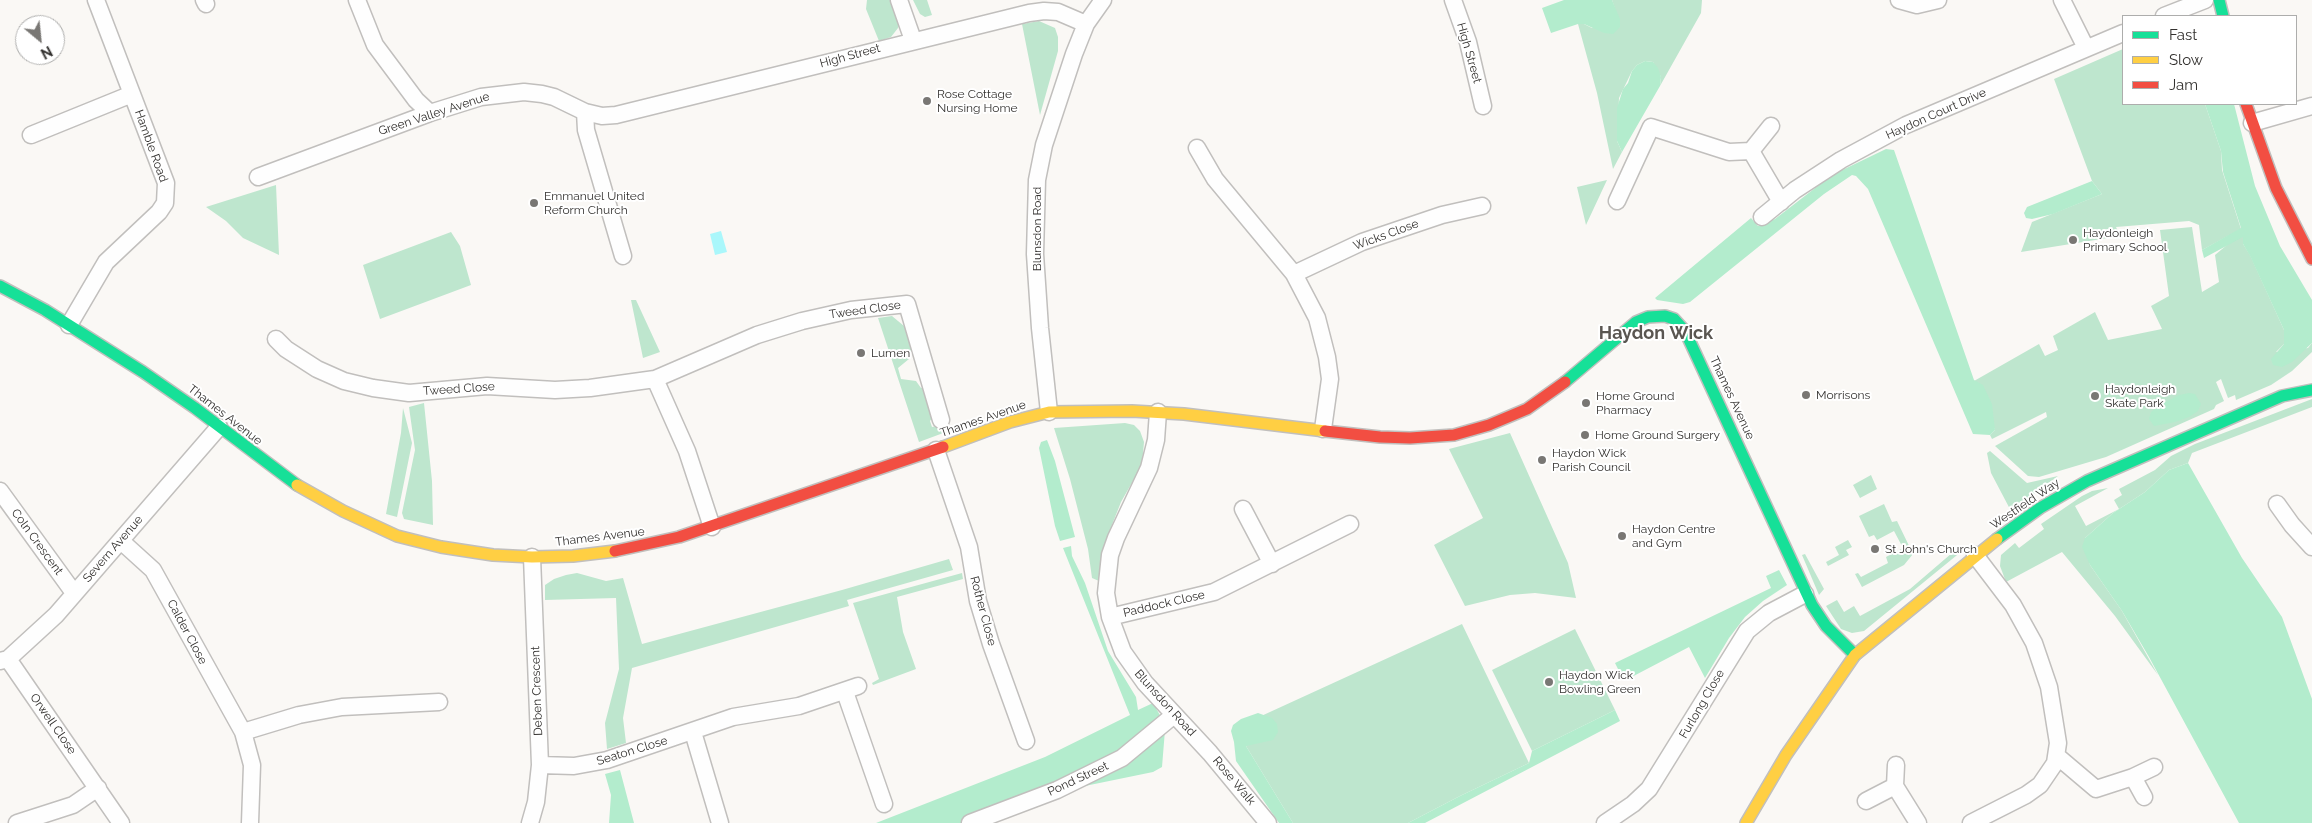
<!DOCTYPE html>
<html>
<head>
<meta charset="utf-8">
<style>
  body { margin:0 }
  #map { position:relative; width:2312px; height:823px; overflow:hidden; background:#faf8f5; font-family:Raleway,sans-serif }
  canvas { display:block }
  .legend { position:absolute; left:2122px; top:15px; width:175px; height:90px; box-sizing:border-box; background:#fff; border:1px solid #adadac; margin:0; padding:6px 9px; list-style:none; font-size:15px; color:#33312f }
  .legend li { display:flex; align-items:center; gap:10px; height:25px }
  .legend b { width:25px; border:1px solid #adadac }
  .north { position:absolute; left:15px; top:15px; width:50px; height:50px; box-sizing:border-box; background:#fff; border:1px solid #adadac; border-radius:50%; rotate:152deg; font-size:14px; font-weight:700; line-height:20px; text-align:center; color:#33312f }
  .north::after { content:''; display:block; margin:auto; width:18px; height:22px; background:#797774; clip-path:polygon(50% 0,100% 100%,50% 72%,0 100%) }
</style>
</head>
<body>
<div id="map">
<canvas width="2312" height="823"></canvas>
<ul class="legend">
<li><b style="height:6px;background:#16e098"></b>Fast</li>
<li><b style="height:6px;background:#ffcf43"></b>Slow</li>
<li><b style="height:6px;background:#f24e42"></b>Jam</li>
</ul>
<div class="north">N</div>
</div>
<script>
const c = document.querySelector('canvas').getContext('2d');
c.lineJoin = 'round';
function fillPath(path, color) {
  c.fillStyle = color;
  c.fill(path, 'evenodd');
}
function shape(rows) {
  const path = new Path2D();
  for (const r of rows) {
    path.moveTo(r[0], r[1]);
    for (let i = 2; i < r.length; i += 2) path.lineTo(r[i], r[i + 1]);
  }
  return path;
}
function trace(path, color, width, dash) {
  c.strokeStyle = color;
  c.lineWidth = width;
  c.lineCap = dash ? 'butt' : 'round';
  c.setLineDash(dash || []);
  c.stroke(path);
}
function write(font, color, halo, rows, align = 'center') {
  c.font = font + ' Raleway,sans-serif';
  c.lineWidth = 4;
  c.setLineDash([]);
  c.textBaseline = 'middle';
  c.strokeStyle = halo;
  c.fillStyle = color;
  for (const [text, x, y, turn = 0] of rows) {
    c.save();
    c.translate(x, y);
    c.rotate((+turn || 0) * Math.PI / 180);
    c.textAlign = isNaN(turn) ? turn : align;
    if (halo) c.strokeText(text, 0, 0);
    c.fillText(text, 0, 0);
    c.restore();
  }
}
fillPath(shape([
  [867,0,895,0,900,14,898,28,891,37,879,41,866,9],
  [913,0,927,0,932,15,925,17,920,14],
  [1612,0,1702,0,1701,13,1660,86,1661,77,1653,62,1645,61,1637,65,1632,71,1619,98,1617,141,1622,152,1613,169,1597,93,1578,24,1584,24,1592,28,1616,12],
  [1039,21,1055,28,1058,37,1058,51,1040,115,1022,24],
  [2123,49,2123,104,2205,104,2221,151,2222,170,2241,229,2202,250,2199,225,2189,221,2116,227,2120,236,2021,252,2032,222,2102,194,2092,181,2054,79],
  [1607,180,1586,225,1577,187],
  [276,185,279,255,243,238,226,221,206,207],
  [2192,227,2202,292,2219,282,2215,255,2228,244,2243,236,2243,244,2250,255,2284,330,2284,344,2276,352,2308,348,2312,343,2312,352,2292,371,2271,385,2236,400,2235,395,2228,398,2221,379,2216,382,2224,401,2216,405,2214,409,2106,457,2039,477,2028,476,1995,446,2047,417,2046,412,1992,439,1990,435,1995,430,1974,381,2039,344,2045,356,2058,350,2053,336,2095,312,2108,340,2162,329,2151,306,2169,296,2160,230],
  [451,232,460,246,471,285,380,319,363,265],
  [631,300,636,300,660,352,643,358],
  [892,316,904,326,912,349,909,359,898,368,901,379,916,381,921,388,927,387,933,417,930,421,932,427,944,424,946,432,919,442,878,318],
  [2312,399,2312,407,2192,453,2188,463,2169,470,2145,492,2113,513,2085,538,2090,565,2122,611,2158,675,2115,616,2062,552,2006,582,2000,566,2001,555,2015,543,2019,548,2044,529,2041,524,2082,496,2092,491,2108,488,2075,506,2086,526,2119,509,2114,500,2122,495,2119,489,2155,470,2171,456,2195,444],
  [424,403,432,481,433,525,404,519,402,513,415,450,409,407],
  [403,408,412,443,397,517,386,514,401,433],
  [1125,423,1134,425,1140,431,1144,442,1142,465,1121,502,1108,535,1099,581,1092,578,1088,549,1070,479,1054,428],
  [1510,433,1568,563,1576,598,1535,593,1510,595,1465,606,1434,545,1483,518,1449,449],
  [1990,451,2027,483,2058,476,2011,511,1991,473,1987,453],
  [1871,475,1877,489,1860,498,1853,485],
  [1884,504,1892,522,1897,521,1913,554,1904,565,1862,587,1855,574,1858,573,1861,577,1888,563,1886,557,1903,548,1894,531,1877,540,1874,535,1869,537,1859,516],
  [1848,540,1852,547,1846,550,1849,555,1828,566,1826,562,1839,555,1835,547],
  [1959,547,1962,551,1864,631,1852,633,1841,629,1826,606,1837,600,1844,612,1854,606,1860,616,1910,589],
  [1805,554,1824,589,1819,595,1802,555],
  [949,559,953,570,847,600,849,606,632,668,623,718,626,743,607,749,605,723,619,669,616,598,545,600,545,585,554,579,566,575,577,573,606,581,623,578,642,644,842,590],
  [962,573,963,579,897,597,903,632,916,669,873,685,872,683,879,679,853,603],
  [1462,624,1529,763,1460,796,1408,823,1293,823,1235,728],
  [1575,629,1615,710,1532,751,1492,670]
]), '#bee6ce');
fillPath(shape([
  [1564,0,1612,0,1620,19,1620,27,1613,34,1604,33,1584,24,1578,24,1551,33,1542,8],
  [1645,61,1653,62,1658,68,1661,77,1660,86,1622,152,1617,141,1617,108,1623,89,1628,83,1632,71,1637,65],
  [2205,104,2234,104,2255,186,2280,246,2312,300,2312,343,2292,362,2282,367,2273,365,2271,359,2284,344,2284,330,2250,256,2243,244,2243,237,2204,258,2202,250,2241,228,2223,172,2221,151],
  [1886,149,1894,150,1974,380,1983,385,1992,404,1995,430,1990,435,1973,434,1868,189,1856,176,1852,175,1824,194,1690,302,1683,304,1657,300,1655,298,1751,218,1758,226,1775,219,1832,175],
  [2092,181,2102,194,2053,214,2032,219,2026,218,2024,213,2027,207],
  [2189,393,2195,394,2201,404,2198,411,2189,417,2175,422,2154,426,2149,419,2151,412,2160,405,2179,395],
  [1047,440,1055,461,1075,537,1060,541,1055,526,1039,448,1041,442],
  [2188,463,2242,558,2282,617,2312,699,2312,823,2239,823,2149,657,2122,611,2090,565,2082,547,2085,538,2113,513,2145,492,2169,470],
  [1071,546,1072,556,1085,583,1108,651,1136,697,1138,710,1153,703,1161,717,1165,730,1162,767,1153,772,1080,787,991,823,876,823,1045,757,1130,715,1063,548],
  [1779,570,1787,585,1763,601,1745,617,1729,638,1705,678,1689,647,1624,681,1615,663,1771,588,1766,576],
  [1615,710,1620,721,1425,823,1408,823,1460,796,1529,763,1532,751],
  [1258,713,1272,718,1277,724,1278,732,1273,740,1246,746,1293,823,1279,823,1236,761,1234,742,1231,731,1233,725,1241,719],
  [620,770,634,823,609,823,611,795,605,774]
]), '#b3eccd');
fillPath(shape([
  [721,231,727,252,715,255,710,234]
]), '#aaf7fb');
const street = shape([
  [204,0,206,4],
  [357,0,375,45,416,100,430,113],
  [899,0,913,40],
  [1453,0,1468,42,1483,106],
  [1899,0,1917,5,1938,0],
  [2062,0,2086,48],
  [2164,16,2205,0],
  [585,112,602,116,616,115,1029,13,1044,11,1058,12,1086,24],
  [2252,123,2312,106],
  [31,135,132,94],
  [1197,148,1215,179,1294,274],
  [1751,151,1781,202],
  [258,177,430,113,481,97,524,92,542,94,554,97,585,112,586,130,623,256],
  [1617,201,1651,127,1729,152,1751,151,1771,126],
  [1762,217,1795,190,1841,160,1906,125,2123,33],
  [69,325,106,262,159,212,165,203,166,183,96,0],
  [276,339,286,349,317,369,344,381,373,388,409,393,487,386,555,390,590,388,655,379,757,335,802,321,851,310,907,304,941,420],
  [655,379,687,451,712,527],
  [1049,412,1040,328,1035,254,1037,180,1044,145,1074,54,1086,24,1103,0],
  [1158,412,1156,440,1149,468,1116,538,1110,555,1106,593,1110,617,1123,652,1145,683,1210,753,1268,823],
  [1323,429,1330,379,1327,357,1317,318,1294,274,1362,242,1442,215,1482,206],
  [936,450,969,547,978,601,991,644,1026,741],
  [0,491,74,593],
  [2277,504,2292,525,2312,547],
  [1243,509,1272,564],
  [121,541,153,570,243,732,252,765,250,823],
  [1110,617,1214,592,1350,524],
  [8,659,121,823],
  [0,661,8,659,56,615,219,427],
  [845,692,884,804],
  [243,732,299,715,342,707,439,702],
  [693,732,720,823],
  [2057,756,2096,789,2133,777,2144,797],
  [540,765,574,766,607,760,733,717,799,706,858,686],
  [1896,765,1895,786,1918,823],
  [2133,777,2154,767],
  [1866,801,1895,786],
  [17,823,73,805,98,788],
  [530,823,536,802,540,765,532,557],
  [970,823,1057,790,1122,758,1174,715],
  [1605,823,1633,804,1649,789,1747,631,1769,613,1805,594],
  [1971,823,2026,795,2040,785,2055,763,2058,743,2049,687,2034,643,2013,605,1975,555]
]);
const fast = shape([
  [2219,0,2223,16],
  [0,286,45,310,143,372,195,408,297,485],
  [1565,382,1636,322,1648,317,1665,316,1674,319,1685,331,1812,605,1826,626,1855,655],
  [1997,539,2040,508,2087,481,2282,396,2312,390]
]);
const slow = shape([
  [943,447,1010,422,1049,412,1132,411,1184,414,1325,431],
  [297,485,343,511,397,536,441,547,493,555,532,557,573,556,615,551],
  [1746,823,1786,755,1855,655,1997,539]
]);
const jam = shape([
  [2246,104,2276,188,2312,259],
  [1325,431,1380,437,1410,438,1454,435,1489,425,1527,409,1565,382],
  [615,551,679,537,943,447]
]);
trace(street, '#c1bfbd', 19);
trace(fast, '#c1bfbd', 14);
trace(slow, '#c1bfbd', 14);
trace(jam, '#c1bfbd', 14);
trace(street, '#fefefe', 16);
trace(fast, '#16e098', 11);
trace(slow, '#ffcf43', 11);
trace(jam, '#f24e42', 11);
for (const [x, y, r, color] of [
  [927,101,5,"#797774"],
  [534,203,5,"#797774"],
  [2073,240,5,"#797774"],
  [861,353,5,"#797774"],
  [1806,395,5,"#797774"],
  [2095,396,5,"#797774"],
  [1586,403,5,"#797774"],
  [1585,435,5,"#797774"],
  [1542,460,5,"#797774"],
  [1622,536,5,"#797774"],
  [1875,549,5,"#797774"],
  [1549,682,5,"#797774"]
]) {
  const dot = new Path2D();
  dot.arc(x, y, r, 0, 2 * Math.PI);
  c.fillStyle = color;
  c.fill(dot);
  trace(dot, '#fff', 2);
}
write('12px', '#33312f', '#fff', [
  ["High Street",1469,53,74],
  ["High Street",850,56,-15],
  ["Green Valley Avenue",434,114,-18],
  ["Haydon Court Drive",1936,114,-24],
  ["Hamble Road",151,146,70],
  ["Blunsdon Road",1037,229,-90],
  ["Wicks Close",1386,235,-20],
  ["Tweed Close",865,310,-8],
  ["Tweed Close",459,389,-4],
  ["Thames Avenue",1732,398,65],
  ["Thames Avenue",225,415,38],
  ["Thames Avenue",983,419,-19],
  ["Westfield Way",2025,504,-34],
  ["Thames Avenue",600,537,-7],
  ["Coln Crescent",37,542,54],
  ["Severn Avenue",113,549,-49],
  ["Paddock Close",1164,604,-13],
  ["Rother Close",983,611,75],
  ["Calder Close",187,632,62],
  ["Deben Crescent",537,691,-92],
  ["Blunsdon Road",1165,703,48],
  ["Furlong Close",1702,704,-60],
  ["Orwell Close",53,724,55],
  ["Seaton Close",632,751,-17],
  ["Pond Street",1078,779,-25],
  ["Rose Walk",1234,781,50]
]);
write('12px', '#33312f', '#fff', [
  ["Rose Cottage",937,94],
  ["Nursing Home",937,108],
  ["Emmanuel United",544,196],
  ["Reform Church",544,210],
  ["Haydonleigh",2083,233],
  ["Primary School",2083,247],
  ["Lumen",871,353],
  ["Haydonleigh",2105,389],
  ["Skate Park",2105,403],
  ["Morrisons",1816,395],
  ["Home Ground",1596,396],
  ["Pharmacy",1596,410],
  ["Home Ground Surgery",1595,435],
  ["Haydon Wick",1552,453],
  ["Parish Council",1552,467],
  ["Haydon Centre",1632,529],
  ["and Gym",1632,543],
  ["St John's Church",1885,549],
  ["Haydon Wick",1559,675],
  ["Bowling Green",1559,689]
], 'left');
write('bold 18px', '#5a5651', '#fff', [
  ["Haydon Wick",1656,334]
]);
</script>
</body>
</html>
